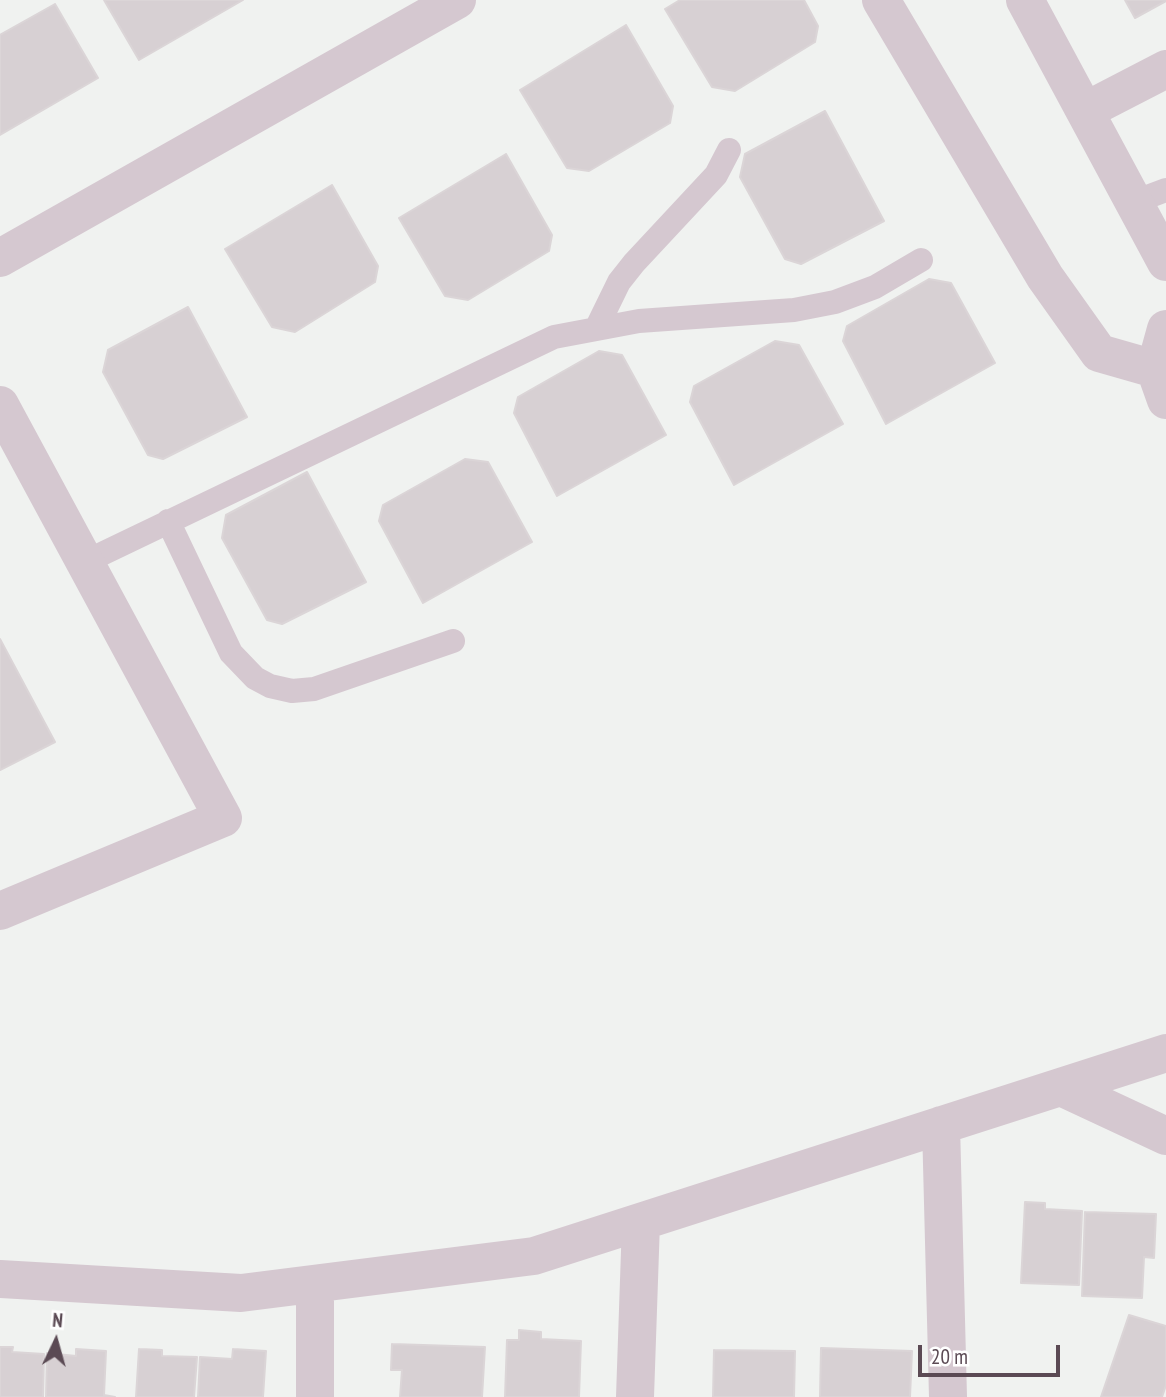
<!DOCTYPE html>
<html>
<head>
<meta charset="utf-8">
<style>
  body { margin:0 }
  #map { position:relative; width:1166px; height:1397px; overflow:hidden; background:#f0f2f0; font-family:"PT Sans Narrow",sans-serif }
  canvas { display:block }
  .north { position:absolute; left:21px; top:1306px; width:70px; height:70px; -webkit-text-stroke:5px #fff; paint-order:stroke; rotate:5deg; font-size:19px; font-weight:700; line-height:28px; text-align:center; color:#5b4a54 }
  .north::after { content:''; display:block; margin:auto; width:24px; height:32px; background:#5b4a54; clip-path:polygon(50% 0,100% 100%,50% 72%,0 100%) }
  .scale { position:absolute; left:918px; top:1345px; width:142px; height:32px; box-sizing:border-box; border:4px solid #5b4a54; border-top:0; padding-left:9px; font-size:21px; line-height:24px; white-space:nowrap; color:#5b4a54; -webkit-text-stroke:5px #fff; paint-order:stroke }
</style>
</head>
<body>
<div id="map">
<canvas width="1166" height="1397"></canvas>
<div class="north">N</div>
<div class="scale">20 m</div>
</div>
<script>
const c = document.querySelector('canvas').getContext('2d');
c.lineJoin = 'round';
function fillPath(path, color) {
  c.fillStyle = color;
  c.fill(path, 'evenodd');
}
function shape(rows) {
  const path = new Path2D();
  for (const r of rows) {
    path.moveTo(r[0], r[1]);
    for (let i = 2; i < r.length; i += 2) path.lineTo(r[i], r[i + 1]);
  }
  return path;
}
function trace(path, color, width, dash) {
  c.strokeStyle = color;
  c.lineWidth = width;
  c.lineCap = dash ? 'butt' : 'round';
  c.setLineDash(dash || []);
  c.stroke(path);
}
const building = shape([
  [104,0,243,0,139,60,104,0],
  [680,0,804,0,818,26,815,42,735,91,712,87,665,9,680,0],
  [1125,0,1166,0,1166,1,1135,18,1125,0],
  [55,4,98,78,0,135,0,35,55,4],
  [626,25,673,106,670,123,589,171,567,168,520,90,626,25],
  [825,111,884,221,801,264,785,259,740,177,745,154,825,111],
  [506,154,552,235,549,251,468,300,445,296,399,218,506,154],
  [332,185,378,266,375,282,295,332,272,327,225,249,332,185],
  [929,279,951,283,995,363,886,424,843,341,847,326,929,279],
  [188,307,247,417,163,459,148,455,103,372,108,350,188,307],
  [775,341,799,345,843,424,734,485,690,402,694,386,775,341],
  [599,351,622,355,666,435,557,496,514,413,518,397,599,351],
  [465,459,488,462,532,542,423,603,379,521,383,505,465,459],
  [307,472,366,582,282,624,267,620,222,538,226,515,307,472],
  [0,639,55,742,0,770,0,639],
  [1025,1202,1045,1203,1045,1209,1082,1211,1079,1285,1021,1283,1025,1202],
  [1085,1212,1156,1214,1154,1258,1144,1257,1142,1298,1082,1296,1085,1212],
  [1129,1315,1166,1326,1166,1385,1162,1397,1101,1397,1129,1315],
  [519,1330,541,1332,541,1339,581,1341,579,1397,505,1397,507,1340,519,1340,519,1330],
  [392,1344,485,1347,482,1397,400,1397,402,1370,391,1370,392,1344],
  [0,1347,13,1347,12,1352,44,1354,43,1397,0,1397,0,1347],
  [821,1348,912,1351,910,1397,820,1397,821,1348],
  [76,1349,106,1351,104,1395,115,1397,46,1397,47,1353,76,1356,76,1349],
  [139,1349,162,1350,162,1356,197,1357,194,1397,136,1397,139,1349],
  [233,1349,266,1351,263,1397,198,1397,200,1357,232,1359,233,1349],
  [714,1350,795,1351,794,1397,713,1397,714,1350]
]);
fillPath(building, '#d7d0d3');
trace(building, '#dbd5d7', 2);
trace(shape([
  [1134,202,1166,190],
  [597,327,619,282,634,263,716,175,729,150],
  [168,521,231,653,255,678,270,686,292,691,314,689,453,641],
  [85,562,554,337,639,321,794,310,835,302,875,287,921,260]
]), '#d5c8d0', 24);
trace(shape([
  [881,0,1045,277,1099,353,1155,369,1166,364],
  [1025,0,1166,262],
  [1085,111,1166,69],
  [0,258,457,0],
  [1166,329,1155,369,1166,400],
  [0,405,223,818,0,911],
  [1061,1087,1166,1136],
  [941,1125,948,1397],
  [0,1279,241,1293,534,1256,1166,1053],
  [315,1397,315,1284],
  [635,1397,641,1222]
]), '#d5c8d0', 38);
</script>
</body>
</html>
